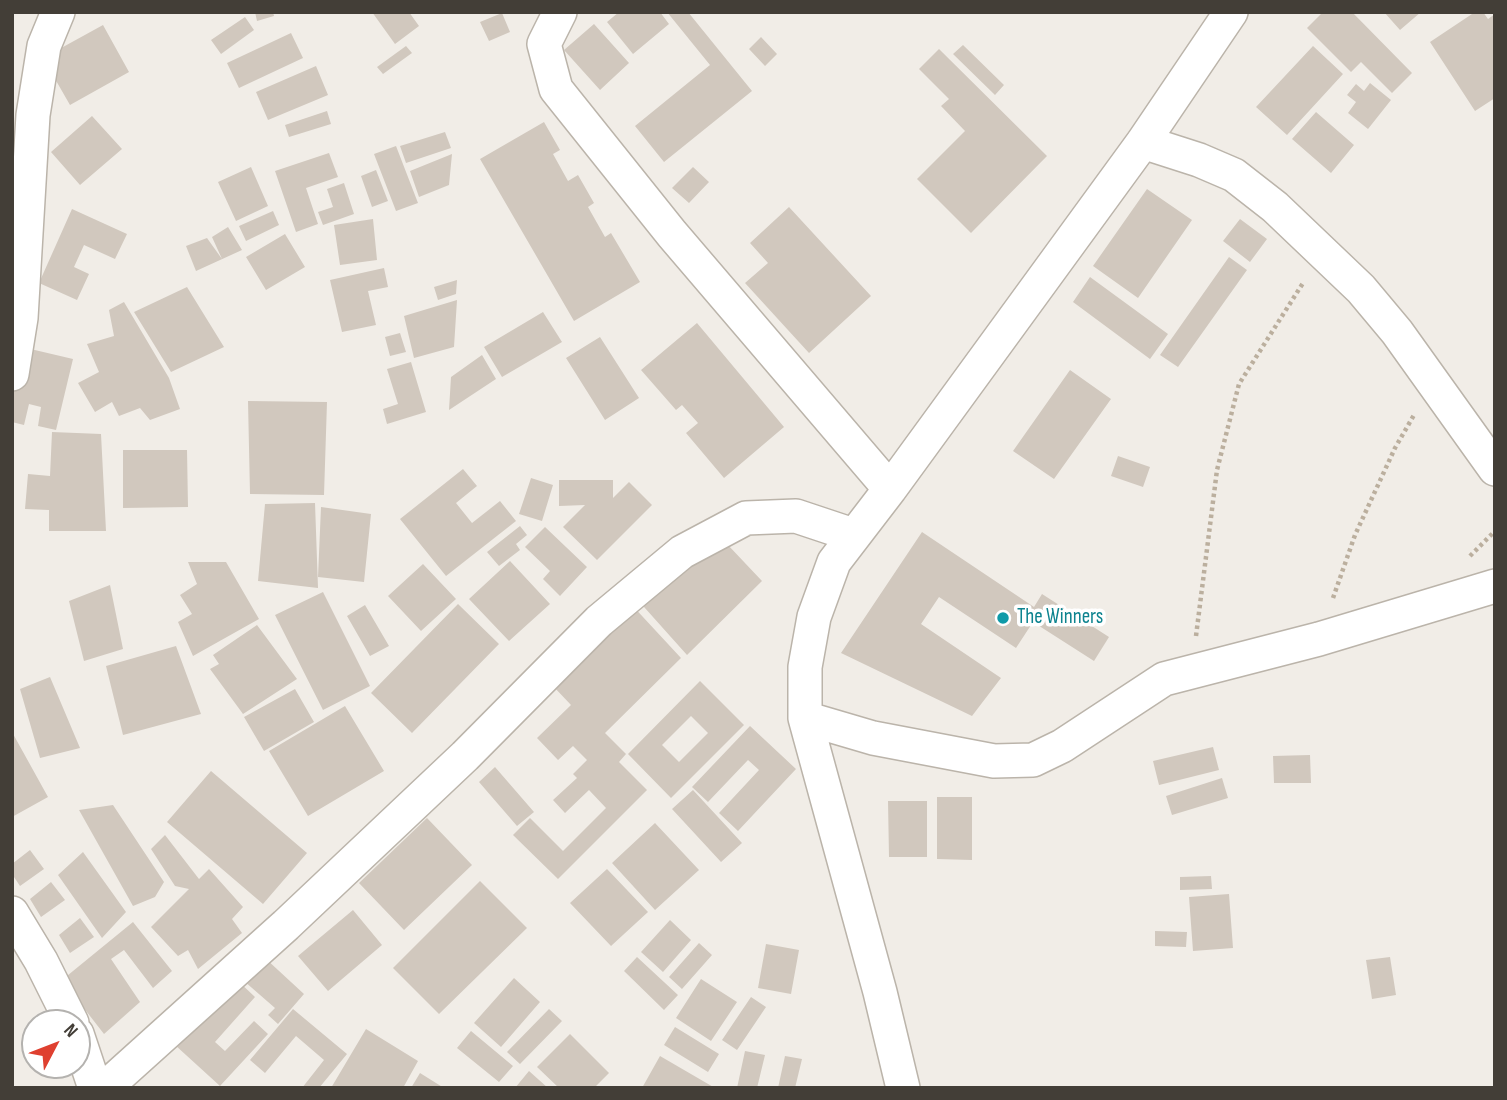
<!DOCTYPE html>
<html>
<head>
<meta charset="utf-8">
<style>
  body { margin:0 }
  #map { position:relative; width:1507px; height:1100px; overflow:hidden; background:#f1ede7; font-family:"Sofia Sans Condensed",sans-serif }
  canvas { display:block }
  .frame { position:absolute; inset:0; border:14px solid #433e37; pointer-events:none }
  .north { position:absolute; left:21px; top:1009px; width:70px; height:70px; box-sizing:border-box; background:#fff; border:2px solid #b4b2af; border-radius:50%; rotate:48deg; font-size:19px; font-weight:700; line-height:28px; text-align:center; color:#433e37 }
  .north::after { content:''; display:block; margin:auto; width:24px; height:32px; background:#df4030; clip-path:polygon(50% 0,100% 100%,50% 72%,0 100%) }
</style>
</head>
<body>
<div id="map">
<canvas width="1507" height="1100"></canvas>
<div class="frame"></div>
<div class="north">N</div>
</div>
<script>
const c = document.querySelector('canvas').getContext('2d');
c.lineJoin = 'round';
function fillPath(path, color) {
  c.fillStyle = color;
  c.fill(path, 'evenodd');
}
function shape(rows) {
  const path = new Path2D();
  for (const r of rows) {
    path.moveTo(r[0], r[1]);
    for (let i = 2; i < r.length; i += 2) path.lineTo(r[i], r[i + 1]);
  }
  return path;
}
function trace(path, color, width, dash) {
  c.strokeStyle = color;
  c.lineWidth = width;
  c.lineCap = dash ? 'butt' : 'round';
  c.setLineDash(dash || []);
  c.stroke(path);
}
function write(font, color, halo, rows, align = 'center') {
  c.font = font + ' "Sofia Sans Condensed",sans-serif';
  c.lineWidth = 7;
  c.setLineDash([]);
  c.textBaseline = 'middle';
  c.strokeStyle = halo;
  c.fillStyle = color;
  for (const [text, x, y, turn = 0] of rows) {
    c.save();
    c.translate(x, y);
    c.rotate((+turn || 0) * Math.PI / 180);
    c.textAlign = isNaN(turn) ? turn : align;
    if (halo) c.strokeText(text, 0, 0);
    c.fillText(text, 0, 0);
    c.restore();
  }
}
fillPath(shape([
  [255,12,273,12,274,16,257,21],
  [372,12,409,12,419,26,395,44],
  [619,12,660,12,669,24,633,54,607,22],
  [667,12,688,12,752,91,664,162,635,126,710,65],
  [1323,12,1352,12,1412,73,1392,93,1361,62,1351,72,1307,28],
  [1384,12,1421,12,1400,30],
  [1475,12,1483,12,1488,19,1495,14,1495,98,1475,111,1430,42],
  [502,13,510,32,489,41,480,22],
  [245,17,254,30,221,54,211,40],
  [594,24,629,63,600,90,564,50],
  [103,25,129,72,70,105,43,58],
  [291,33,303,58,239,88,227,63],
  [761,37,777,54,765,66,749,49],
  [963,45,1004,85,995,95,953,54],
  [406,46,412,53,383,74,377,67],
  [1313,46,1343,74,1287,135,1256,107],
  [939,49,1047,156,971,233,917,179,965,131,941,106,949,99,919,69],
  [316,66,328,95,268,120,256,92],
  [1370,83,1391,100,1368,129,1348,113,1356,102,1347,95,1356,84,1364,91],
  [327,111,331,124,289,137,285,125],
  [1316,112,1354,145,1331,173,1292,139],
  [92,116,122,149,80,185,51,152],
  [544,122,560,150,553,154,568,181,578,175,594,203,588,207,605,237,611,233,640,282,574,321,480,159],
  [445,132,451,148,406,163,400,146],
  [396,146,418,203,396,211,374,154],
  [329,153,338,177,306,188,318,224,296,232,275,171],
  [452,154,449,185,419,197,410,171],
  [251,167,268,206,236,221,218,182],
  [693,167,709,182,689,203,672,188],
  [376,170,388,201,372,207,361,176],
  [344,183,354,214,323,225,318,212,333,207,327,189],
  [1147,189,1192,220,1138,298,1093,266],
  [789,207,871,296,809,353,745,283,768,263,750,243],
  [72,209,127,234,115,259,84,245,74,267,89,274,77,300,39,283],
  [273,211,279,225,246,241,239,226],
  [373,219,377,260,340,265,334,225],
  [1240,219,1267,239,1250,262,1223,241],
  [228,227,242,250,196,271,186,246,207,238,222,259,212,237],
  [285,234,305,267,266,290,246,257],
  [1229,257,1247,270,1178,367,1160,355],
  [384,268,388,287,368,291,376,325,342,332,330,280],
  [1090,277,1168,334,1150,359,1073,302],
  [457,280,456,294,438,300,434,287],
  [187,287,224,347,171,372,134,312],
  [457,300,454,347,414,358,404,316],
  [124,302,169,378,180,409,150,420,140,408,119,416,112,402,95,412,78,383,99,372,87,344,114,336,109,310],
  [543,312,562,342,502,377,484,347],
  [697,323,784,427,724,478,686,433,698,423,682,405,676,410,641,370],
  [400,333,406,352,390,356,385,337],
  [600,337,639,398,605,420,566,358],
  [22,347,73,359,56,430,38,426,41,407,29,404,24,425,12,422,12,389],
  [482,355,496,379,449,410,451,377],
  [411,362,426,412,387,424,383,409,398,404,387,369],
  [1070,370,1111,399,1054,479,1013,451],
  [248,401,327,402,324,495,250,494],
  [52,432,101,434,106,531,49,531,49,510,25,509,28,474,50,476],
  [123,450,187,450,188,507,123,508],
  [1118,456,1150,467,1143,487,1111,476],
  [463,469,477,486,456,503,472,523,500,501,516,521,446,576,400,519],
  [531,478,553,485,542,521,519,514],
  [559,480,613,480,613,498,629,482,652,505,597,560,563,527,585,505,559,506],
  [315,503,318,588,258,581,265,504],
  [321,507,371,514,364,582,318,577],
  [520,526,527,535,516,544,520,550,499,566,487,552],
  [710,526,762,581,687,655,636,598],
  [545,527,587,567,560,596,543,579,550,571,525,547],
  [922,532,1034,607,1042,594,1109,637,1094,661,1033,622,1016,648,939,597,921,624,1001,678,972,716,841,653],
  [510,561,550,604,509,641,469,599],
  [188,562,226,562,259,619,193,656,178,622,192,614,180,595,197,584],
  [423,564,456,599,421,631,388,596],
  [110,585,123,649,84,661,69,601],
  [323,592,370,686,323,710,275,615],
  [630,603,681,658,605,733,626,754,619,762,647,790,558,879,513,835,530,818,563,851,606,808,589,790,565,813,553,800,577,778,573,774,587,760,573,746,558,760,537,738,571,705,553,686],
  [458,604,499,644,412,733,371,693],
  [365,605,389,646,370,656,347,616],
  [257,625,297,679,243,714,210,669,219,664,213,655],
  [176,646,201,714,123,735,106,666],
  [50,677,80,748,40,758,20,689],
  [700,681,744,725,671,798,628,754],
  [691,716,708,733,679,762,662,745],
  [295,689,314,722,264,751,244,717],
  [345,706,384,771,308,816,269,751],
  [750,726,796,769,738,831,719,813,759,770,748,760,708,802,692,787],
  [12,732,48,797,12,817],
  [1213,747,1219,770,1159,785,1153,761],
  [1310,755,1311,783,1274,783,1273,756],
  [495,767,534,812,517,826,479,782],
  [211,771,307,853,263,904,167,822],
  [1222,778,1228,798,1172,815,1166,796],
  [693,790,742,843,721,862,672,809],
  [937,797,972,797,972,860,937,859],
  [888,801,927,801,927,857,889,857],
  [113,805,164,882,155,897,133,906,79,810],
  [427,818,472,865,404,930,359,883],
  [655,823,699,870,655,910,612,863],
  [165,835,199,879,209,869,243,907,232,919,242,933,198,969,188,950,178,956,151,927,189,889,175,886,151,849],
  [30,850,44,869,20,886,12,874,12,864],
  [83,852,126,912,102,938,58,875],
  [607,869,648,912,611,946,570,903],
  [1211,876,1212,889,1180,890,1180,877],
  [480,881,527,928,439,1014,393,968],
  [51,882,65,900,41,917,30,899],
  [1229,894,1233,948,1193,951,1189,897],
  [353,910,382,945,328,991,298,956],
  [80,918,94,937,70,953,59,935],
  [670,920,691,940,663,972,641,952],
  [133,922,172,971,153,988,124,950,111,959,140,1002,104,1034,62,980],
  [1155,931,1187,932,1186,947,1155,946],
  [699,943,712,955,682,989,669,977],
  [766,944,799,950,791,994,758,988],
  [637,957,678,995,664,1010,624,971],
  [1390,957,1396,995,1372,999,1366,960],
  [265,958,304,994,278,1024,268,1015,275,1008,244,981],
  [514,978,540,1002,501,1047,474,1023],
  [236,979,255,997,215,1042,225,1051,254,1021,268,1034,220,1086,175,1045],
  [701,979,737,1002,711,1041,676,1018],
  [751,997,766,1007,737,1050,722,1040],
  [293,1009,347,1054,319,1088,302,1088,324,1060,296,1036,265,1073,250,1060],
  [549,1009,562,1021,520,1064,507,1052],
  [675,1027,719,1054,708,1072,664,1045],
  [366,1029,418,1061,403,1088,331,1088],
  [471,1031,513,1066,499,1082,457,1048],
  [570,1034,609,1073,594,1088,559,1088,537,1067],
  [745,1051,765,1055,757,1088,737,1088],
  [660,1056,715,1088,642,1088],
  [785,1056,802,1059,795,1088,778,1088],
  [529,1071,548,1088,515,1088],
  [420,1073,444,1088,411,1088]
]), '#d1c8be');
const minor = shape([
  [560,12,544,44,556,89,672,234,890,489],
  [1143,142,1199,160,1234,175,1275,207,1361,289,1397,332,1495,469],
  [12,374,21,318,33,115,44,46,58,12],
  [805,718,873,738,994,761,1033,760,1062,746,1164,679,1319,639,1495,586],
  [12,913,41,961,72,1023],
  [77,1034,95,1088],
  [105,1088,286,925,465,756,599,621,682,552,746,518,796,516,853,535],
  [903,1088,880,992,805,718,805,667,814,617,834,562,890,489,1143,142,1231,12]
]);
trace(minor, '#bbb4aa', 36);
trace(shape([
  [1470,556,1495,531],
  [1333,598,1355,535,1395,448,1414,415],
  [1196,636,1217,470,1239,384,1303,283]
]), '#bbaf9e', 4.5, [3.5, 3.5]);
trace(minor, '#fff', 33);
for (const [x, y, r, color] of [
  [1003,618,7,"#0f9aa8"]
]) {
  const dot = new Path2D();
  dot.arc(x, y, r, 0, 2 * Math.PI);
  c.fillStyle = color;
  c.fill(dot);
  trace(dot, '#fff', 2.5);
}
write('21px', '#0d838f', '#fff', [
  ["The Winners",1017,618]
], 'left');
</script>
</body>
</html>
